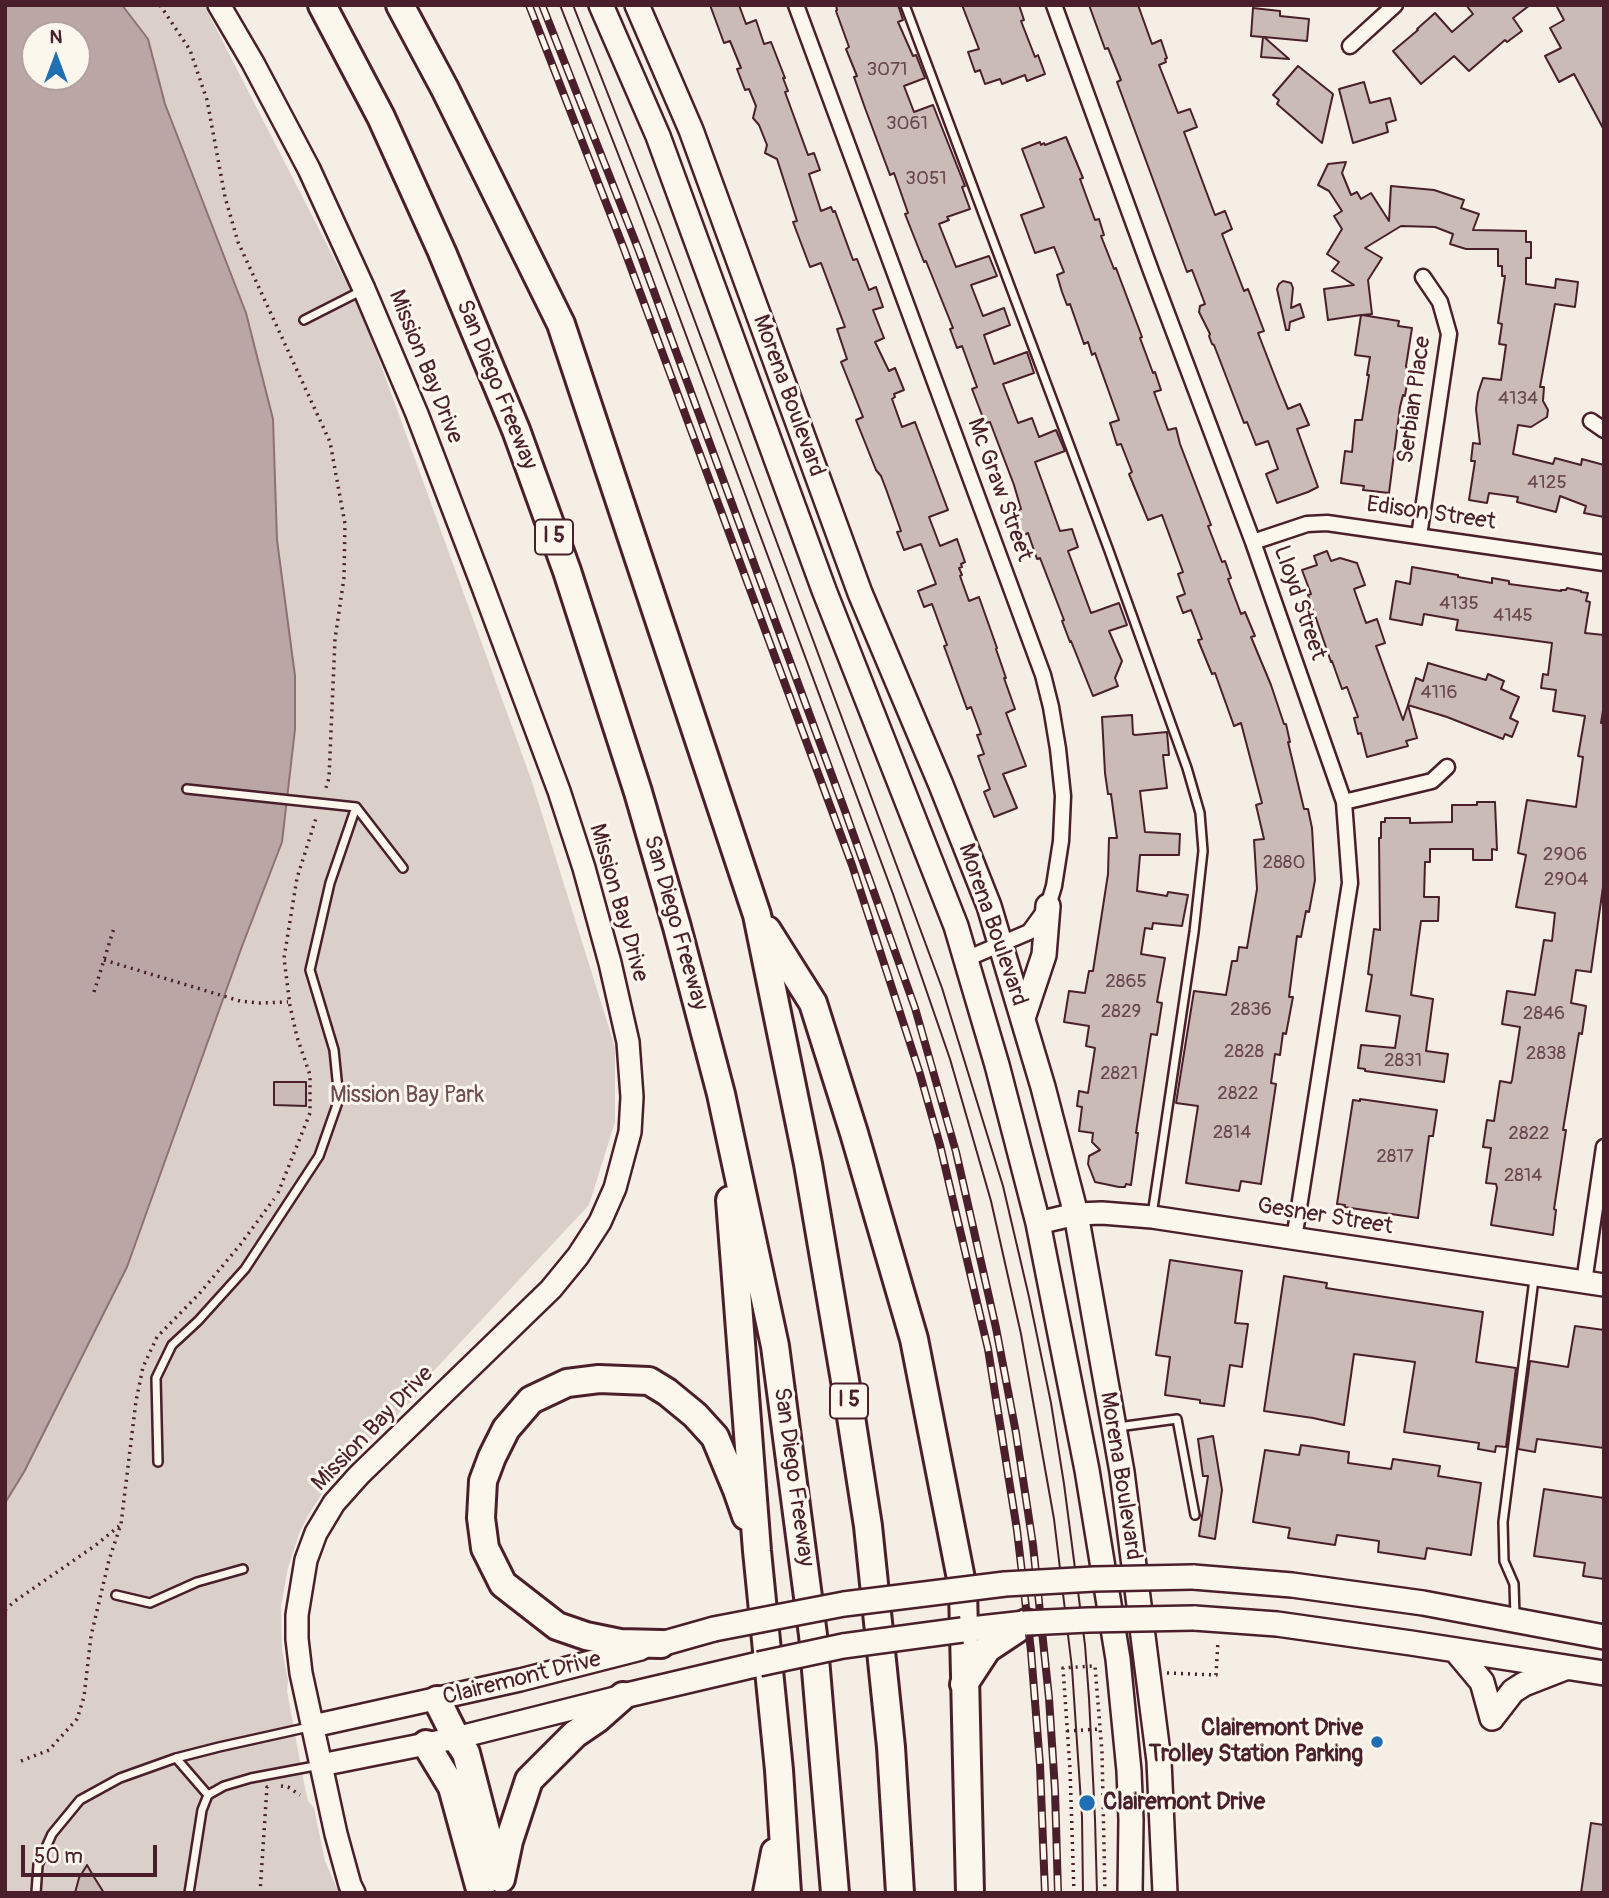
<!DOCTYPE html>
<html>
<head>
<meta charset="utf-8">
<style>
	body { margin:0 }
	#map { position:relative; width:1609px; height:1898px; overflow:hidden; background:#f4eee4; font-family:Pangolin,sans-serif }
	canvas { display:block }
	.frame { position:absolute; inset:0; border:7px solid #4a1f2b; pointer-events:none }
	.north { position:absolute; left:21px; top:21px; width:70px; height:70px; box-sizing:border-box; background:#fbf7ec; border:2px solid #b4a19f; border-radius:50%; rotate:0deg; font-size:19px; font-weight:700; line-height:28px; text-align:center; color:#4a1f2b }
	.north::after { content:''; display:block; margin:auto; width:24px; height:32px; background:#1f6fb2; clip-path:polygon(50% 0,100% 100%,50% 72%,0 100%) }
	.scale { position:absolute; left:21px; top:1845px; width:136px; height:32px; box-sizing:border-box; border:4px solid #4a1f2b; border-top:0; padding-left:9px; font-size:21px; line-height:24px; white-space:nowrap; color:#4a1f2b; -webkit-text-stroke:5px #fbf7ec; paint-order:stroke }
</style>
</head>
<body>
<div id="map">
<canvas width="1609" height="1898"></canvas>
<div class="frame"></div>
<div class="north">N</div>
<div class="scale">50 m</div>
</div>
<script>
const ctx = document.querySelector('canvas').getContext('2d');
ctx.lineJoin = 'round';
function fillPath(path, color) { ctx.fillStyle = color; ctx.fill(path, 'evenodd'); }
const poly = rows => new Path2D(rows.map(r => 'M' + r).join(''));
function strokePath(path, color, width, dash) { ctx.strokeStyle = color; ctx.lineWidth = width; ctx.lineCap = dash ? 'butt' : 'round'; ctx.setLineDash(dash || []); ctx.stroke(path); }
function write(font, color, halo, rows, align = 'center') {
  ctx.font = font + ' Pangolin,sans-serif'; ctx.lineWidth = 6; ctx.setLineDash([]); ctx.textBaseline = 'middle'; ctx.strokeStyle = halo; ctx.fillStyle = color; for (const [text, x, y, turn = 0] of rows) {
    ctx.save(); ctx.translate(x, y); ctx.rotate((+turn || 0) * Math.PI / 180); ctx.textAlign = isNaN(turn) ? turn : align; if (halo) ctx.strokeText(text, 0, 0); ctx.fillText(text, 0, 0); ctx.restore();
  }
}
const green = poly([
	[112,5,204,5,362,313,531,779,615,1047,615,1122,589,1205,428,1377,426,1387,355,1455,329,1483,312,1509,300,1531,288,1568,281,1606,282,1649,288,1680,287,1691,305,1788,308,1801,314,1808,325,1861,339,1893,5,1893,5,1503,24,1472,127,1267,241,949,282,842,295,676,277,540,148,39]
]);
const water = poly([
	[5,5,122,5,148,39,165,104,246,313,273,419,277,540,295,676,295,729,282,842,241,949,127,1267,24,1472,5,1503,5,5],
	[35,35,77,35,77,77,35,77,35,35]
]);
const building = poly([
	[710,5,739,5,746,24,756,20,764,44,771,42,785,78,783,78,788,91,785,92,808,155,814,153,820,170,809,174,821,211,831,207,833,212,835,211,853,260,857,259,869,290,876,287,883,307,873,310,884,338,875,342,889,371,895,368,904,390,894,394,895,397,892,399,902,427,915,422,948,510,929,517,940,546,957,539,965,562,961,564,962,567,959,568,962,575,960,576,969,601,979,597,997,648,996,649,1006,678,1004,678,1015,709,1006,713,1026,766,1003,774,1017,808,994,817,984,792,990,789,978,756,984,754,977,735,981,734,971,707,967,709,944,646,947,645,932,604,924,607,918,591,936,584,921,544,904,550,897,532,901,531,886,489,881,476,876,470,856,420,863,417,841,362,847,359,837,329,845,327,821,263,810,267,793,222,797,221,777,159,765,153,767,145,759,125,753,118,756,106,749,89,745,90,737,69,741,68,730,41,724,43,710,5],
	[836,5,898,5,903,20,898,22,913,56,916,55,925,78,904,86,914,112,933,105,965,186,962,187,970,209,947,217,949,220,939,224,956,267,989,256,997,276,971,285,983,316,1004,308,1010,325,984,335,994,364,1027,352,1034,373,1003,384,1018,423,1032,418,1039,437,1056,430,1065,451,1035,462,1060,531,1072,529,1078,547,1068,551,1091,613,1119,603,1127,625,1109,631,1122,661,1115,678,1118,686,1093,696,1071,641,1070,642,1062,621,1064,620,1040,558,1037,559,1028,533,1022,536,1013,512,1021,509,1014,485,990,422,985,423,972,389,977,387,962,346,957,348,950,329,953,328,926,261,924,262,905,214,908,213,894,173,890,175,865,108,854,77,857,76,846,49,849,47,836,11,837,10,836,5],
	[962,5,1019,5,1024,20,1021,21,1035,57,1038,55,1045,74,1027,81,1025,75,1002,84,1000,79,985,84,980,70,975,72,968,52,979,49,962,5],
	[1089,5,1138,5,1152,44,1161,40,1167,58,1165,59,1166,62,1159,65,1178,113,1190,109,1197,127,1184,132,1215,215,1225,211,1232,229,1222,234,1244,291,1248,289,1264,331,1258,333,1277,382,1288,409,1300,404,1309,425,1297,429,1318,487,1308,492,1277,503,1266,474,1278,469,1268,441,1256,445,1247,422,1244,423,1214,345,1212,344,1209,336,1210,334,1199,312,1200,306,1205,304,1192,270,1187,272,1117,82,1121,80,1108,48,1105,49,1089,5],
	[1466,5,1530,5,1513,18,1522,31,1507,42,1505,40,1469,71,1454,56,1421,84,1393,51,1418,30,1417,29,1435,13,1452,32,1473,14,1466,5],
	[1556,5,1604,5,1604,130,1574,74,1559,82,1545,56,1561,48,1550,28,1564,20,1556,5],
	[1253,8,1280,11,1280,16,1309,19,1307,41,1264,37,1289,59,1261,57,1263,37,1251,36,1253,8],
	[1298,66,1333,94,1322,143,1277,104,1279,100,1273,95,1298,66],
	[1364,82,1370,103,1390,98,1396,120,1386,123,1388,132,1353,143,1339,89,1364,82],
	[1066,137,1083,178,1080,179,1095,220,1099,219,1104,235,1101,236,1114,269,1116,268,1142,337,1140,338,1153,373,1155,372,1161,390,1154,392,1168,430,1176,428,1180,444,1211,525,1208,526,1222,562,1225,561,1231,578,1228,579,1241,614,1245,612,1255,636,1251,637,1271,685,1284,724,1286,724,1290,742,1288,742,1304,809,1308,809,1312,828,1315,880,1309,912,1306,911,1301,937,1297,936,1289,997,1293,997,1286,1034,1283,1033,1280,1055,1275,1054,1271,1083,1276,1084,1261,1184,1241,1181,1239,1191,1186,1183,1198,1106,1176,1103,1194,991,1226,995,1232,961,1237,961,1239,947,1247,948,1257,889,1254,840,1264,839,1256,805,1262,803,1241,723,1234,726,1215,673,1212,674,1198,640,1202,639,1191,610,1183,613,1177,597,1185,594,1178,574,1183,572,1162,515,1148,520,1129,474,1132,472,1121,444,1117,445,1110,423,1119,420,1095,353,1092,355,1088,342,1084,344,1070,304,1067,305,1062,292,1057,275,1064,272,1054,247,1035,253,1021,215,1044,207,1022,149,1040,142,1041,145,1044,143,1045,145,1066,137],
	[1346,162,1342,173,1351,195,1357,192,1361,199,1371,193,1389,221,1391,186,1434,190,1464,200,1461,208,1479,214,1473,230,1526,231,1526,242,1531,242,1531,258,1526,258,1526,284,1555,288,1556,279,1578,282,1575,307,1555,304,1540,387,1544,387,1543,401,1548,410,1547,417,1531,427,1518,425,1513,454,1553,464,1555,458,1581,465,1582,459,1604,465,1604,517,1584,513,1586,506,1560,496,1556,512,1517,502,1518,497,1489,493,1487,503,1469,500,1475,461,1471,461,1473,443,1480,444,1476,409,1478,393,1483,378,1501,380,1506,345,1499,344,1502,324,1498,323,1505,276,1502,276,1502,266,1498,266,1498,249,1466,249,1450,244,1453,234,1435,227,1401,226,1365,248,1382,258,1368,280,1372,314,1362,315,1399,321,1398,326,1412,328,1406,366,1407,370,1409,371,1405,396,1403,395,1400,407,1389,493,1363,490,1364,486,1341,483,1345,451,1352,452,1355,420,1362,420,1369,375,1367,375,1370,357,1355,355,1361,315,1328,320,1324,289,1354,285,1332,271,1339,262,1327,254,1342,229,1334,216,1342,211,1329,191,1318,185,1328,164,1346,162],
	[1283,281,1291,283,1293,288,1291,308,1300,304,1304,317,1290,322,1289,330,1286,330,1277,289,1279,284,1283,281],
	[1327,551,1331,561,1340,558,1357,563,1365,585,1354,589,1366,623,1377,619,1385,643,1376,646,1403,720,1408,705,1417,738,1406,741,1408,746,1367,757,1361,733,1358,734,1354,718,1358,717,1347,687,1342,689,1332,661,1331,662,1308,595,1311,594,1302,570,1317,565,1314,556,1327,551],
	[1412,567,1458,575,1458,577,1492,583,1492,578,1509,581,1509,584,1561,591,1561,590,1566,590,1567,588,1581,591,1581,592,1588,593,1586,601,1590,602,1585,633,1604,635,1604,704,1601,723,1604,723,1604,880,1591,972,1576,970,1571,1003,1586,1006,1582,1034,1579,1033,1563,1130,1566,1130,1554,1209,1556,1210,1553,1235,1491,1225,1497,1188,1496,1184,1486,1183,1491,1148,1483,1147,1487,1120,1494,1121,1500,1081,1511,1083,1512,1080,1520,1027,1502,1024,1507,991,1535,995,1544,940,1552,941,1555,913,1516,907,1526,855,1518,853,1527,800,1576,807,1583,757,1578,756,1585,716,1553,711,1556,690,1541,688,1543,674,1548,675,1552,643,1456,630,1458,620,1424,614,1422,625,1390,619,1396,581,1410,584,1412,567],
	[1428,663,1486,680,1488,674,1504,681,1501,689,1519,697,1510,718,1518,722,1512,737,1505,734,1503,739,1447,717,1408,705,1416,678,1423,681,1428,663],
	[1132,715,1133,734,1135,735,1167,732,1169,755,1163,755,1167,788,1140,791,1145,832,1180,834,1179,855,1140,855,1137,891,1167,896,1168,892,1188,895,1182,926,1153,923,1152,929,1145,928,1141,954,1165,958,1157,1002,1162,1003,1157,1035,1151,1034,1136,1133,1138,1133,1131,1185,1126,1184,1125,1187,1119,1187,1095,1182,1088,1164,1089,1156,1100,1150,1092,1142,1093,1133,1079,1131,1082,1107,1077,1106,1079,1091,1088,1093,1095,1048,1086,1046,1089,1026,1064,1022,1069,991,1085,993,1089,971,1093,971,1108,874,1109,838,1117,838,1111,794,1108,794,1105,773,1102,717,1132,715],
	[1477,802,1495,802,1497,850,1492,849,1492,860,1473,860,1473,849,1430,849,1430,862,1425,862,1424,897,1439,897,1438,921,1421,921,1411,995,1433,999,1426,1051,1448,1054,1444,1082,1365,1071,1365,1069,1358,1068,1361,1045,1395,1048,1400,1016,1366,1011,1372,975,1368,974,1374,929,1380,930,1379,838,1381,838,1381,822,1385,822,1385,818,1410,818,1410,823,1452,822,1452,805,1477,805,1477,802],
	[274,1082,306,1082,306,1106,274,1105,274,1082],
	[1360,1099,1437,1110,1433,1136,1429,1136,1418,1218,1344,1207,1345,1205,1337,1204,1353,1100,1360,1101,1360,1099],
	[1170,1260,1242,1271,1235,1323,1248,1324,1242,1367,1230,1365,1224,1406,1200,1403,1200,1400,1165,1395,1170,1357,1156,1355,1170,1260],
	[1284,1276,1327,1283,1326,1288,1483,1312,1476,1362,1516,1368,1506,1447,1496,1446,1495,1452,1478,1449,1479,1443,1404,1432,1415,1362,1354,1354,1344,1425,1313,1418,1264,1411,1284,1276],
	[1575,1326,1604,1330,1604,1448,1537,1439,1535,1452,1518,1449,1530,1361,1568,1367,1575,1326],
	[1213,1436,1222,1490,1215,1539,1199,1536,1208,1476,1203,1476,1198,1439,1213,1436],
	[1301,1445,1349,1452,1348,1463,1391,1469,1393,1459,1440,1466,1438,1476,1481,1483,1471,1555,1427,1548,1425,1559,1378,1552,1379,1541,1337,1535,1335,1545,1288,1538,1290,1528,1253,1522,1265,1450,1299,1455,1301,1445],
	[1544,1489,1604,1498,1604,1579,1583,1576,1585,1563,1534,1556,1544,1489],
	[1591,1823,1604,1825,1604,1893,1581,1893,1591,1823],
	[87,1865,94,1877,104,1893,75,1893,79,1878,87,1865]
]);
const path = poly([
	[160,5,190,50,207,100,225,197,238,242,330,442,345,524,344,578,335,639,329,778,325,791],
	[104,960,240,1001,260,1003,288,1002],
	[94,992,114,928],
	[278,1193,310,1113,310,1075,297,1037,290,1006,284,958,297,878,317,815],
	[5,1610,15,1601,96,1545,119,1526],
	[1167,1673,1216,1675,1218,1641],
	[1067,1731,1100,1729],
	[21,1761,49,1750,77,1719,84,1697,91,1636,109,1560,121,1524,136,1401,143,1367,157,1337,199,1294,240,1245,274,1199],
	[281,1786,288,1787,300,1795],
	[260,1893,267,1787,270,1787],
	[1074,1893,1070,1769,1063,1668,1092,1666,1095,1666,1102,1752,1105,1893]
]);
const lane = poly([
	[905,5,1108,548,1187,768,1200,813,1203,851,1194,932,1152,1215],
	[304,320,361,291],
	[187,789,356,807],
	[1118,1427,1177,1419,1195,1515],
	[158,1462,156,1378,172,1345,198,1321,245,1269,319,1156,339,1099,334,1050,310,970,330,883,356,807,403,868],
	[116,1595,150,1603,197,1582,243,1569],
	[1515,1616,1514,1584,1504,1561,1503,1522,1534,1279],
	[176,1758,208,1795],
	[36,1893,38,1865,52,1834,80,1800,120,1778,176,1758,219,1747,309,1727],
	[189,1893,202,1810,208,1795,224,1786,251,1778,320,1765]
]);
const street = poly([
	[796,5,1043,675,1051,707,1058,749,1063,796,1061,841,1054,886,1048,906,1029,932,966,959],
	[1054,5,1151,271,1253,542,1344,802,1350,883,1294,1239],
	[1350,46,1395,5],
	[1591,421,1604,430],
	[1419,536,1449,334,1440,302,1423,277],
	[1253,542,1307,524,1327,523,1604,563],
	[1344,802,1432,781,1447,767],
	[1584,1282,1604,1147]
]);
const secondary = poly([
	[219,5,253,63,309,169,364,289,417,414,483,587,559,791,584,868,610,963,628,1042,632,1097,630,1132,615,1188,600,1222,578,1256,551,1289,359,1475,334,1503,316,1533,306,1560,297,1615,297,1639,301,1673,336,1834,350,1885,354,1893],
	[1038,1223,1076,1214,1102,1213,1152,1217,1604,1285],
	[313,1726,520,1680,641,1649],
	[321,1765,456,1738,623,1696]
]);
const primary = poly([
	[601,5,658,136,824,590,956,926,997,1065,1038,1223,1087,1470,1118,1659,1129,1771,1131,1820,1130,1893],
	[637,5,691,130,860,593,941,785,989,906,1043,1087,1076,1214,1122,1472,1159,1761,1165,1893],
	[1023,1018,1044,955,1048,906],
	[1193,1577,1292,1585,1423,1603,1604,1637],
	[1194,1618,1277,1624,1411,1643,1604,1673],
	[962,1630,1025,1623],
	[661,1644,714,1629],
	[1456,1651,1482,1682,1492,1718],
	[623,1696,759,1664],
	[1492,1718,1513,1691,1524,1684,1565,1668]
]);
const highway = poly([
	[322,5,381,117,442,252,516,430,567,571,638,792,677,927,721,1094,775,1346,813,1635,835,1893],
	[400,5,445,89,561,324,757,915,808,1164,849,1404,868,1526,891,1747,900,1893],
	[767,930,813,1003,854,1133,914,1339,963,1589,970,1893],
	[730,1200,757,1551,779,1770,787,1893],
	[661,1644,620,1643,586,1636,557,1626,503,1584,485,1548,481,1518,483,1481,492,1457,506,1429,531,1400,567,1383,599,1379,649,1381,667,1392,695,1415,715,1437,737,1490,746,1516],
	[964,1684,987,1649,1026,1623],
	[437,1700,456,1738,466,1753,492,1854,501,1878],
	[426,1744,452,1787,481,1893],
	[501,1879,509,1841,529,1780,575,1734,597,1719,623,1696],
	[767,1893,775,1852]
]);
const tram = poly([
	[560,5,636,200,893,894,950,1059,991,1201,1021,1334,1054,1519,1072,1668,1082,1817,1083,1893],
	[573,5,660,227,942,988,1003,1186,1029,1297,1051,1403,1064,1484,1085,1645,1089,1698,1095,1819,1097,1893]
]);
const rail = poly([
	[529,5,624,249,852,865,920,1074,940,1145,988,1349,1017,1530,1031,1651,1040,1765,1045,1893],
	[542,5,639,251,845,811,915,1008,956,1152,996,1328,1016,1433,1033,1545,1049,1698,1055,1790,1058,1893]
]);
const primaryBridge = poly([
	[1026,1623,1088,1620,1194,1618],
	[714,1629,844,1604,1005,1584,1094,1579,1193,1577],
	[759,1664,843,1646,962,1630]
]);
const markers = [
	[1377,1742,7,"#1f6fb2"],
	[1087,1803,9,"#1f6fb2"]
];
const numberNames = [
	["3071",887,70],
	["3061",907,124],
	["3051",926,179],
	["4134",1518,399],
	["4125",1547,483],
	["4135",1459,604],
	["4145",1513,616],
	["4116",1439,693],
	["2906",1565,855],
	["2880",1284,863],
	["2904",1566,880],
	["2865",1126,982],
	["2836",1251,1010],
	["2829",1121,1012],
	["2846",1544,1014],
	["2828",1244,1052],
	["2838",1546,1054],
	["2831",1403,1061],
	["2821",1119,1074],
	["2822",1238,1094],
	["2814",1232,1133],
	["2822",1529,1134],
	["2817",1395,1157],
	["2814",1523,1176]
];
const shields = [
	[554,537,38],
	[849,1401,38]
];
const shieldNames = [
	["I 5",554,537],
	["I 5",849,1401]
];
const streetNames = [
	["Mission Bay Drive",425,367,68],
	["San Diego Freeway",496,385,68],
	["Morena Boulevard",788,396,70],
	["Serbian Place",1415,400,-82],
	["Mc Graw Street",999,490,70],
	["Edison Street",1431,514,8],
	["Lloyd Street",1299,603,71],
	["Mission Bay Drive",618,903,74],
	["San Diego Freeway",675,923,74],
	["Morena Boulevard",992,925,71],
	["Gesner Street",1325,1217,9],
	["Mission Bay Drive",373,1429,-46],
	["Morena Boulevard",1120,1476,81],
	["San Diego Freeway",793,1477,82],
	["Clairemont Drive",522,1679,-14]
];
const parkNames = [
	["Mission Bay Park",407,1096]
];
const poiNames = [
	["Clairemont Drive",1363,1729],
	["Trolley Station Parking",1363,1755],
	["Clairemont Drive",1103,1803,"left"]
];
fillPath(green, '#dbd0c9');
fillPath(water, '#baa7a5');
strokePath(water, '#8d7174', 2);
fillPath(building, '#cabbb6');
strokePath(building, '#4a1f2b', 2);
strokePath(lane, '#4a1f2b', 12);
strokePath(street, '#4a1f2b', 19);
strokePath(secondary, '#4a1f2b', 26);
strokePath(primary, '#4a1f2b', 28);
strokePath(highway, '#4a1f2b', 32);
strokePath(path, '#4a1f2b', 3.5, [2, 5]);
strokePath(lane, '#fbf7ec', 7);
strokePath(street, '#fbf7ec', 14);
strokePath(secondary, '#fbf7ec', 21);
strokePath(primary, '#fbf7ec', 23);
strokePath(highway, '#fbf7ec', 26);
strokePath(tram, '#4a1f2b', 2);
strokePath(rail, '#4a1f2b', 8);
strokePath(rail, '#fbf7ec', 5, [16]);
strokePath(primaryBridge, '#4a1f2b', 28, []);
strokePath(primaryBridge, '#fbf7ec', 23);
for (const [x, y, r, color] of markers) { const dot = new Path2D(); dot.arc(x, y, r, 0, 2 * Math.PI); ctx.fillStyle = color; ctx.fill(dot); strokePath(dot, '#fbf7ec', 2.5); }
write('19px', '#6a464e', null, numberNames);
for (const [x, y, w] of shields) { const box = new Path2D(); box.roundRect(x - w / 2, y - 17.5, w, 35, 5); ctx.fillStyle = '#fbf7ec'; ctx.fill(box); strokePath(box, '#4a1f2b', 2); }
write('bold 21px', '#4a1f2b', null, shieldNames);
write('23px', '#4a1f2b', '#fbf7ec', streetNames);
write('23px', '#6e4b52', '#fbf7ec', parkNames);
write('bold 23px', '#4a1f2b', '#fbf7ec', poiNames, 'right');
</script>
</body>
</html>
